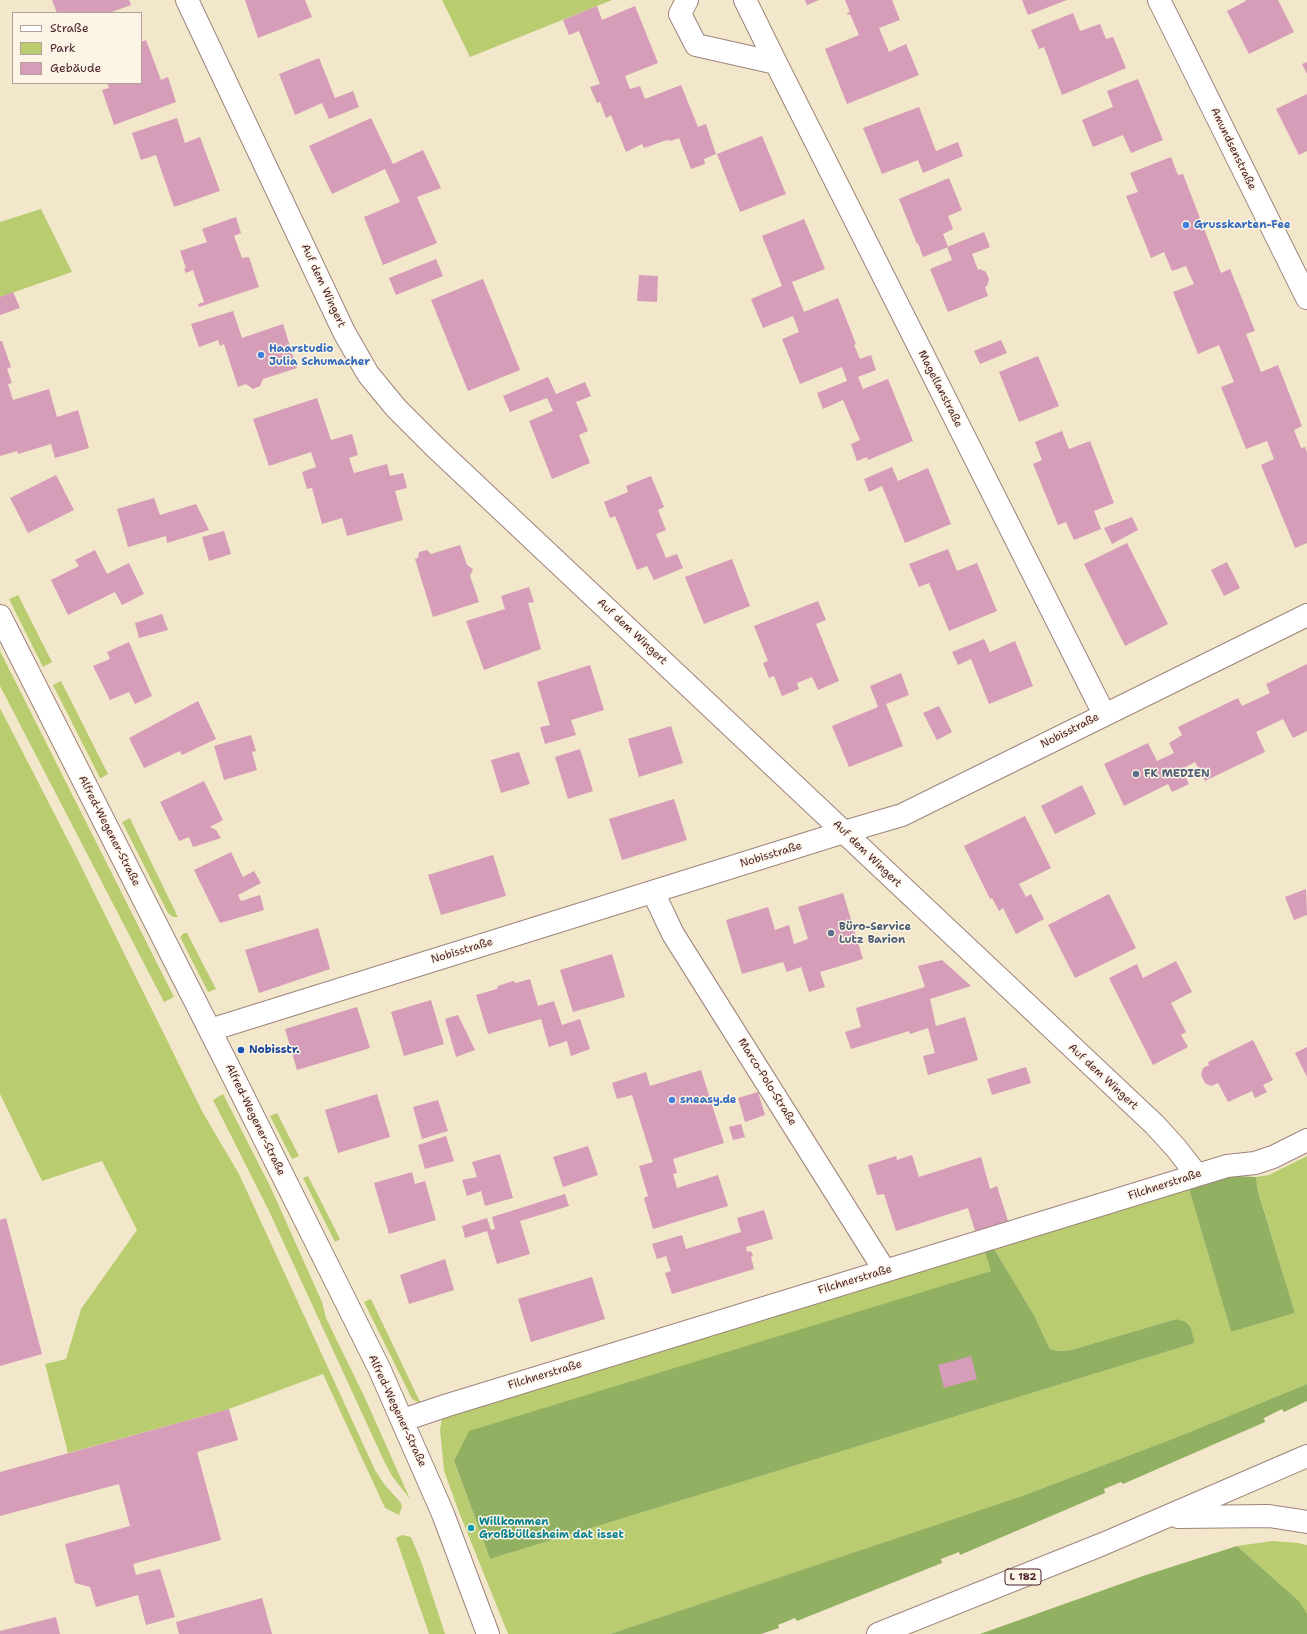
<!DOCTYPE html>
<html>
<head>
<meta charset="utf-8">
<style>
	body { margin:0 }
	#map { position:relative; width:1307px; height:1634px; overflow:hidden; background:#f2e7cb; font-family:"Shantell Sans",sans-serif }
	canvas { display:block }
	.legend { position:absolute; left:12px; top:12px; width:130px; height:72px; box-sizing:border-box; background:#fcf5e5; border:1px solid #b59f9b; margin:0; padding:5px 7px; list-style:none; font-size:12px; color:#4a1f2b }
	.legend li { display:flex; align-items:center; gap:8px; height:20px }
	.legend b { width:20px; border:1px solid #b59f9b }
</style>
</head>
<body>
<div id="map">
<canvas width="1307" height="1634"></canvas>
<ul class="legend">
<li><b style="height:5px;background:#fff"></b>Straße</li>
<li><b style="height:11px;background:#b9cd70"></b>Park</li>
<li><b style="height:11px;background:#d59db7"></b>Gebäude</li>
</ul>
</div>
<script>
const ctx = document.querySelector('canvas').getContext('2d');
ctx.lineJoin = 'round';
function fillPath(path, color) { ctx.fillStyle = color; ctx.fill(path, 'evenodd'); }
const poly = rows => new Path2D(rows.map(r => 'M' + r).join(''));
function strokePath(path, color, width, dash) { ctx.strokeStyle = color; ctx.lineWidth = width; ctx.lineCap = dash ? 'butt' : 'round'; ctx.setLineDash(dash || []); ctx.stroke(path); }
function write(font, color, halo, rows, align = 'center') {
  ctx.font = font + ' "Shantell Sans",sans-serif'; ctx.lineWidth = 3; ctx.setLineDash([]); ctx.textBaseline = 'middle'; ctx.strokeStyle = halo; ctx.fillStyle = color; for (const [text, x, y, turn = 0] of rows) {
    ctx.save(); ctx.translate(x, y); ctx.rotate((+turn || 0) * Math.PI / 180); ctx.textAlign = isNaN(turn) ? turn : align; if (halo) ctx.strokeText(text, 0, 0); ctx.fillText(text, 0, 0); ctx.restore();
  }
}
const green = poly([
	[442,0,612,0,470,57],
	[41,209,72,272,0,297,0,222],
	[18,595,52,662,43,667,9,599],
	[0,651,174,997,164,1002,0,686],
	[61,681,108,774,101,778,100,778,53,685],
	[0,708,73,850,203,1113,239,1174,375,1470,384,1484,401,1503,402,1507,399,1515,385,1508,323,1374,229,1409,68,1453,45,1364,66,1359,81,1309,137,1230,102,1161,42,1181,0,1094],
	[130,818,135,829,178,917,173,917,168,913,122,822],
	[184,933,187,933,216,989,208,992,180,937],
	[223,1094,270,1186,322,1302,326,1318,365,1398,410,1499,392,1476,384,1461,269,1211,213,1100],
	[277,1113,299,1156,292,1159,270,1116],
	[1307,1156,1307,1384,1175,1438,1019,1497,610,1634,508,1634,459,1512,444,1471,440,1429,442,1418,984,1250,991,1271,454,1462,490,1559,1195,1343,1191,1328,1176,1319,1071,1350,1057,1351,1050,1349,1034,1315,993,1247,1189,1189,1231,1332,1295,1313,1258,1190,1256,1177,1269,1175],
	[308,1176,340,1239,335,1242,303,1178],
	[371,1299,421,1404,412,1399,364,1302],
	[402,1535,411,1537,422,1564,445,1634,429,1634,396,1538],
	[1273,1541,1298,1543,1307,1545,1307,1613,1299,1601,1237,1546]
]);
const forest = poly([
	[1236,1176,1256,1177,1258,1191,1295,1313,1231,1332,1189,1189,1221,1179],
	[993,1247,1034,1315,1050,1349,1057,1351,1071,1350,1176,1319,1186,1322,1191,1328,1195,1343,490,1559,454,1461,469,1431,991,1271,984,1250],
	[1307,1384,1307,1401,1284,1412,1282,1409,1264,1418,1265,1422,1123,1484,1121,1482,1104,1489,1105,1493,960,1555,959,1552,941,1559,942,1563,797,1621,795,1618,778,1625,779,1628,761,1634,610,1634,1019,1497,1175,1438],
	[1237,1546,1299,1601,1307,1613,1307,1634,980,1634,1143,1576]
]);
const building = poly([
	[52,0,129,0,131,5,109,13,57,13],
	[245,0,305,0,312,17,258,38],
	[805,0,819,0,807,5],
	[845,0,892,0,900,20,879,28,889,52,906,44,919,75,847,104,825,49,859,35,850,14,848,15,847,13,850,12],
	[1022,0,1067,0,1028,15],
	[1245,0,1278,0,1294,32,1249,54,1227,11,1246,1],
	[597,6,602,20,635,6,658,63,625,76,630,89,640,86,645,99,681,85,698,127,706,124,716,154,704,159,705,164,691,169,679,138,671,141,667,140,644,148,642,144,626,152,611,115,606,118,600,102,597,103,590,87,600,84,579,31,569,35,563,20],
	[1073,13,1080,31,1100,24,1106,39,1113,37,1126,68,1062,95,1044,47,1039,49,1031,30],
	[146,40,161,80,168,77,176,102,114,125,102,90,109,88,107,83,141,83,141,42],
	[319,58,335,98,353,91,359,107,329,119,322,103,295,115,279,74],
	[1307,62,1307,74,1302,64],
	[1138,79,1163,140,1131,153,1123,135,1093,147,1082,120,1113,107,1107,91],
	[1307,94,1307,151,1299,155,1276,109],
	[919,107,936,151,958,142,963,156,923,173,918,160,882,174,863,128],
	[177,118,185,143,200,137,220,191,174,207,156,155,141,160,132,133],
	[371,118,393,164,423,150,441,188,417,197,437,243,383,265,364,217,400,202,385,169,332,194,309,146],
	[762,136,786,194,740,212,717,154],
	[1171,157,1178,175,1183,174,1221,273,1230,269,1255,331,1246,334,1261,372,1278,365,1302,426,1294,430,1301,448,1305,447,1307,453,1307,543,1295,548,1261,465,1274,459,1267,441,1246,449,1221,387,1234,382,1219,345,1198,354,1173,292,1194,284,1186,266,1172,271,1164,252,1151,258,1126,196,1138,192,1130,173],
	[949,178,962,210,948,216,953,229,943,234,948,247,923,257,918,243,917,244,899,199],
	[236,217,241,233,234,236,242,258,249,257,259,287,199,307,198,304,204,302,193,270,186,273,184,269,186,268,180,251,207,242,202,229],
	[804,219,825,269,792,282,804,312,838,298,856,344,854,345,860,359,871,355,876,370,858,377,863,389,888,379,913,441,868,460,867,457,857,461,851,444,860,440,843,400,823,409,817,393,847,381,842,367,800,384,782,339,799,332,793,316,763,328,751,299,782,286,762,236],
	[984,232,990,247,972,254,978,270,980,269,986,272,989,279,987,286,985,287,988,296,948,312,930,269,952,260,947,247],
	[436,259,443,276,396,295,389,278],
	[639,275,658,276,657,302,637,301],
	[483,279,520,370,468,391,431,300],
	[13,292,20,308,0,315,0,297],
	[233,311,242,338,283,324,297,368,263,379,260,386,253,389,246,384,238,387,224,344,220,346,218,340,199,347,191,324],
	[1001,340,1007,353,980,364,974,351],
	[0,341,2,341,11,367,7,369,12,383,8,384,13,400,49,389,57,417,78,410,89,448,55,458,51,444,18,454,17,451,0,456],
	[1038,356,1059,406,1019,422,999,372],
	[548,377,556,394,585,382,591,396,576,402,588,431,579,435,590,463,552,479,529,421,553,411,547,398,510,412,503,396],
	[317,398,331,440,352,434,358,455,349,458,354,473,387,464,390,476,403,473,407,488,395,491,403,520,347,536,342,518,322,524,312,488,307,489,302,472,316,467,311,452,269,466,253,419],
	[1062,431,1069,449,1090,441,1114,503,1094,511,1101,529,1074,540,1066,522,1058,525,1033,464,1042,460,1035,442],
	[892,467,898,481,928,468,951,524,905,543,882,486,869,492,864,479],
	[56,475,74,510,28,533,10,498],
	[651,476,664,507,658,510,666,530,656,534,666,558,677,554,683,568,654,580,647,566,637,570,615,516,610,518,604,502,628,492,626,486],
	[154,498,160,515,196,504,209,530,167,543,166,536,128,547,117,509],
	[1132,517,1138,530,1112,544,1104,528],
	[224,531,231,554,209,561,202,537],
	[1127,543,1168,624,1125,646,1084,564],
	[460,545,467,565,473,569,470,576,479,602,433,617,415,559,418,558,419,552,427,550,431,554],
	[948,549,957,571,977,563,997,611,949,631,929,583,919,587,909,564],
	[95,550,107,574,129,563,144,594,122,605,115,592,68,615,51,580,79,566,75,560],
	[732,559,750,606,704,624,685,577],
	[1227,562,1240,588,1224,596,1211,570],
	[529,587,534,602,528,603,541,649,484,670,466,621,505,609,501,596],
	[818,601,826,620,816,624,839,681,818,690,812,677,797,683,799,689,782,696,774,676,769,678,763,663,768,661,754,626],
	[162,614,168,630,139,638,135,623],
	[984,639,990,652,1015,641,1033,686,989,704,971,659,958,665,952,652],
	[129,642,152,696,135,704,129,692,110,700,93,666,110,659,107,652],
	[1307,664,1307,731,1293,738,1283,719,1256,732,1265,752,1205,781,1195,762,1182,769,1189,784,1172,792,1168,784,1124,806,1104,764,1148,743,1157,761,1174,753,1169,743,1182,735,1178,727,1238,698,1242,706,1270,693,1266,684],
	[590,665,604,710,571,720,576,735,545,744,540,727,550,725,537,682],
	[901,673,909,695,886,704,903,746,849,767,832,726,878,707,870,686],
	[198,701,216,739,182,755,180,751,144,768,129,738],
	[939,706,952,732,937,740,923,713],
	[671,726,683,763,639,777,628,739],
	[251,735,256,751,252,752,257,770,224,780,214,746],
	[580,749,593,791,568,799,555,757],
	[519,752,530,784,501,793,491,760],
	[204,781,223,820,210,827,216,830,221,838,193,847,189,837,179,841,160,802],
	[1082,785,1096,814,1055,834,1041,806],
	[674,799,687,840,622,860,609,819],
	[1025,816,1051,868,1019,884,1026,897,1031,894,1044,919,1016,934,1003,908,999,911,992,898,990,899,964,846],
	[231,852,243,877,254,871,261,883,238,895,241,901,260,895,264,910,220,923,194,870],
	[493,855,506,896,441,915,428,875],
	[1306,889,1307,915,1294,920,1285,897],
	[843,893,863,959,820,972,825,987,809,992,801,967,787,972,783,962,742,974,726,920,768,907,775,930,789,925,794,944,808,939,798,907],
	[1109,894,1136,948,1075,978,1048,925],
	[318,928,330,969,259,993,245,950],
	[612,954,625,997,573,1012,560,970],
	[942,960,971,986,930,999,936,1026,965,1017,978,1060,928,1075,923,1056,935,1053,928,1028,910,1034,909,1031,851,1049,845,1032,861,1027,856,1008,925,987,918,966],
	[1176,961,1192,992,1171,1003,1186,1032,1181,1035,1188,1047,1153,1065,1109,978,1137,964,1143,978],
	[530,979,538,1006,554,1001,562,1025,580,1019,590,1049,571,1056,567,1041,549,1047,541,1019,488,1034,476,995,497,989,498,986,513,981,516,983],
	[431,1000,444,1044,404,1056,391,1012],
	[357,1007,370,1048,297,1070,285,1029],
	[458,1015,475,1050,456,1057,445,1019],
	[1253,1040,1273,1080,1263,1085,1267,1092,1255,1098,1252,1091,1228,1102,1218,1083,1211,1086,1205,1083,1201,1075,1203,1068,1209,1065,1208,1062],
	[1307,1047,1307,1077,1295,1053],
	[1026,1067,1031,1083,992,1095,987,1079],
	[701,1070,724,1143,673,1159,677,1173,673,1174,677,1188,718,1175,728,1206,653,1229,644,1198,648,1196,639,1166,653,1162,632,1095,617,1099,612,1083,646,1072,650,1086],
	[758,1092,765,1115,745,1122,738,1098],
	[377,1094,390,1137,338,1153,325,1110],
	[438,1100,448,1131,422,1139,413,1107],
	[741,1124,745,1137,733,1140,729,1127],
	[446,1136,454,1161,425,1169,418,1145],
	[588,1146,598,1175,563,1187,553,1157],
	[500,1154,513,1198,485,1206,481,1191,467,1196,462,1180,477,1177,472,1162],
	[912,1155,919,1177,981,1157,990,1189,997,1186,1008,1221,975,1231,968,1208,896,1231,884,1194,877,1195,868,1165,896,1156,897,1160],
	[412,1172,415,1184,425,1181,436,1220,389,1234,374,1183],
	[565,1194,569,1206,520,1221,530,1254,497,1264,487,1231,465,1238,462,1226,487,1218,491,1230,495,1229,492,1217],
	[764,1210,773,1239,746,1247,747,1252,751,1251,753,1256,751,1257,754,1269,672,1294,665,1273,671,1271,666,1256,657,1259,652,1244,682,1235,686,1249,741,1232,737,1218],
	[6,1218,42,1354,0,1366,0,1220],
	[445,1259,454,1290,409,1304,400,1275],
	[592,1277,605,1319,531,1342,518,1299],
	[971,1356,977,1379,944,1388,938,1365],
	[229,1409,238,1440,197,1452,221,1540,133,1564,136,1575,160,1569,175,1617,146,1625,138,1595,96,1607,90,1587,75,1583,65,1544,130,1526,119,1484,0,1516,0,1472],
	[262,1598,272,1634,179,1634,176,1622],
	[56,1617,60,1634,0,1634,0,1631]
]);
const minor = poly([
	[187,0,344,332,368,374,396,408,435,447,1154,1124,1176,1148,1197,1175],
	[687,0,680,14,696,45,776,63],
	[745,0,776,63,1104,714],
	[1159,0,1307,298],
	[0,616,225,1060,379,1368,443,1514,488,1634],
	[653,892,673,934,885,1271],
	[210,1030,844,832,902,815,1307,615],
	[403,1420,448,1405,1227,1166,1255,1163,1273,1157,1307,1140]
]);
const major = poly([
	[1178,1517,1269,1516,1307,1522],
	[878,1634,1103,1544,1307,1456]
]);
const markers = [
	[1186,225,4,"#3f7fe0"],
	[261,355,4,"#3f7fe0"],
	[1136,774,4,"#5c6f8a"],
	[831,933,4,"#5c6f8a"],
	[241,1050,4,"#1a4fb4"],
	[672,1100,4,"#3f7fe0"],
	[471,1528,4,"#0f9aa8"]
];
const shields = [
	[1023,1577,36]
];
const shieldNames = [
	["L 182",1023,1577]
];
const streetNames = [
	["Amundsenstraße",1233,149,64],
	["Auf dem Wingert",323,286,65],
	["Magellanstraße",940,389,63],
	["Auf dem Wingert",632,632,43],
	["Nobisstraße",1070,731,-27],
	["Alfred-Wegener-Straße",109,831,63],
	["Auf dem Wingert",867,854,44],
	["Nobisstraße",771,855,-17],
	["Nobisstraße",462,951,-17],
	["Auf dem Wingert",1103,1077,43],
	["Marco-Polo-Straße",767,1082,58],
	["Alfred-Wegener-Straße",255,1120,64],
	["Filchnerstraße",1165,1185,-18],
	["Filchnerstraße",855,1280,-17],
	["Filchnerstraße",545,1375,-17],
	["Alfred-Wegener-Straße",397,1411,65]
];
const shopNames = [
	["Grusskarten-Fee",1194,225],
	["Haarstudio",269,349],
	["Julia Schumacher",269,362],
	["sneasy.de",680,1100]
];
const serviceNames = [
	["FK MEDIEN",1144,774],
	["Büro-Service",839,927],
	["Lutz Barion",839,940]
];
const transitNames = [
	["Nobisstr.",249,1050]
];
const cultureNames = [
	["Willkommen",479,1522],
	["Großbüllesheim dat isset",479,1535]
];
fillPath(green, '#b9cd70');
fillPath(forest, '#92b062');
fillPath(building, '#d59db7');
strokePath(minor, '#9e837b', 24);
strokePath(major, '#9e837b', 24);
strokePath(minor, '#fff', 22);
strokePath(major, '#fff', 22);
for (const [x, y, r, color] of markers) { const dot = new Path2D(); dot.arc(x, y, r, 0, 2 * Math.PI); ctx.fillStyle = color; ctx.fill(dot); strokePath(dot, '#fcf5e5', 1.5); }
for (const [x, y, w] of shields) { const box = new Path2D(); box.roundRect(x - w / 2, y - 8, w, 16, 3); ctx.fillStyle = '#fcf5e5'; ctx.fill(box); strokePath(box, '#4a1f2b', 1); }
write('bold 10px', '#4a1f2b', null, shieldNames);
write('11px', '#4a1f2b', '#fcf5e5', streetNames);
write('bold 11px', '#366cbe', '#fcf5e5', shopNames, 'left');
write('bold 11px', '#4e5e75', '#fcf5e5', serviceNames, 'left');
write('bold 11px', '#164399', '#fcf5e5', transitNames, 'left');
write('bold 11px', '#0d838f', '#fcf5e5', cultureNames, 'left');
</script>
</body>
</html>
